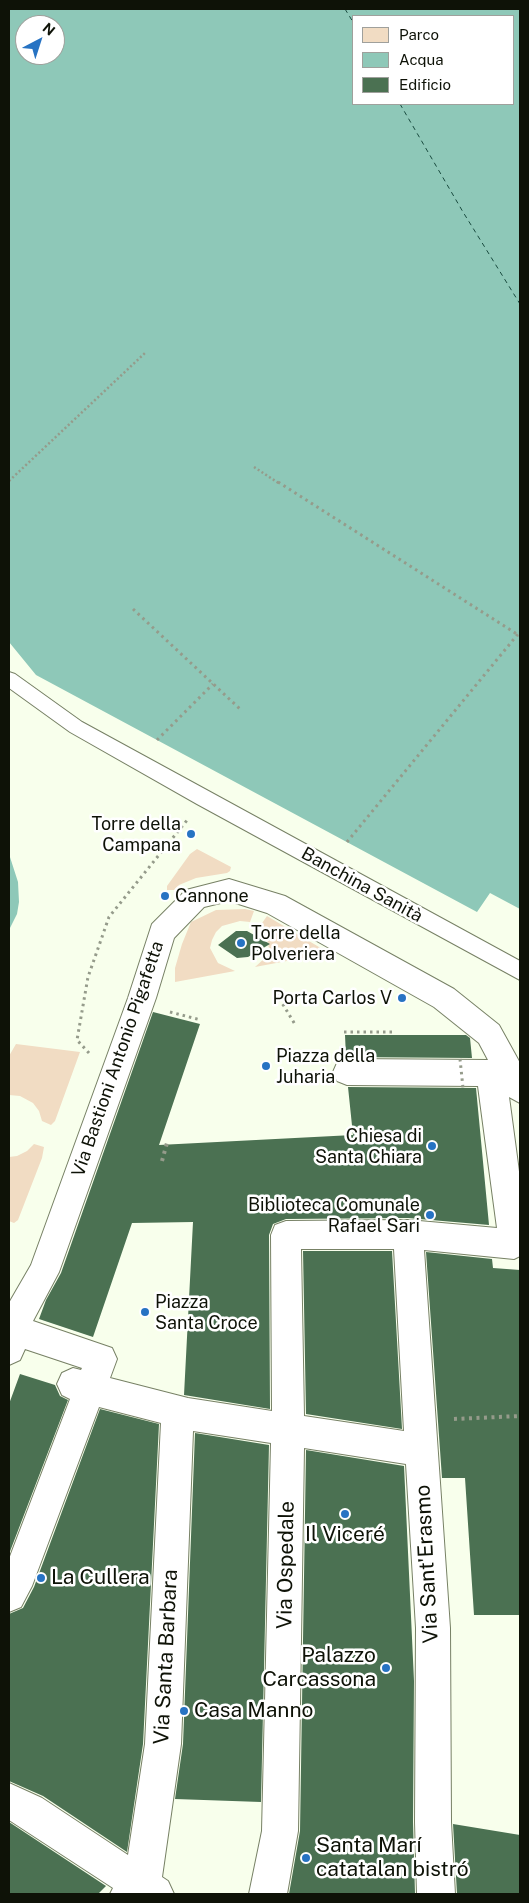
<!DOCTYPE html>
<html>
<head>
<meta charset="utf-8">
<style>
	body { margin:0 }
	#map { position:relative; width:529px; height:1903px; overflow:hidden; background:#f8ffec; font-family:"Public Sans",sans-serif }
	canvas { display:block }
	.frame { position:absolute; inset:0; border:10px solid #0e1207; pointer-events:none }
	.legend { position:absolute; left:352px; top:15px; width:162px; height:90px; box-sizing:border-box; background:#fff; border:1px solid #9fa09c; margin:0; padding:6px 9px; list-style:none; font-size:15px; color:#0e1207 }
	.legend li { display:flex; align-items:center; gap:10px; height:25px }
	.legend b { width:25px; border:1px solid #9fa09c }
	.north { position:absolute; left:15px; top:15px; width:50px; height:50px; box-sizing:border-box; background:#fff; border:1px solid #9fa09c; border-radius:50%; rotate:40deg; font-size:14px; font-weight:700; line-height:20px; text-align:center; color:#0e1207 }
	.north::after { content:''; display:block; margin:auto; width:18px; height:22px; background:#2773c3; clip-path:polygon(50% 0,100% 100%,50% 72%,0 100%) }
</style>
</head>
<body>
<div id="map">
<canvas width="529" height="1903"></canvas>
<div class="frame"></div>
<ul class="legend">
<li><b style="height:14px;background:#f1dcc3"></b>Parco</li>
<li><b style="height:14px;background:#8ec8b8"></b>Acqua</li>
<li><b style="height:14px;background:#4b7152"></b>Edificio</li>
</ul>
<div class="north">N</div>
</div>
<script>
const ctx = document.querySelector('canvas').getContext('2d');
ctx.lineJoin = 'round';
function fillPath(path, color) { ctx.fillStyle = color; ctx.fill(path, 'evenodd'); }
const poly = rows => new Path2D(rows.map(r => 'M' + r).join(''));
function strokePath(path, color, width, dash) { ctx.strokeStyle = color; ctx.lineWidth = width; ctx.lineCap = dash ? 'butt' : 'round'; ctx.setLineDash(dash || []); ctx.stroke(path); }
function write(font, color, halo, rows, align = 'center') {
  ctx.font = font + ' "Public Sans",sans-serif'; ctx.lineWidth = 5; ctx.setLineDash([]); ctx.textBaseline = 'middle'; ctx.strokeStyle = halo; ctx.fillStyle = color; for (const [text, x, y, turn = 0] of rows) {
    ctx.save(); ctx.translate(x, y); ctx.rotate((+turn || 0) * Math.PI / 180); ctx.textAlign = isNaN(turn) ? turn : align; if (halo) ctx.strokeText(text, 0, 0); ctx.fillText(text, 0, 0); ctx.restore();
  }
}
const green = poly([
	[197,849,231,867,230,871,227,873,196,878,179,885,174,890,167,890,167,886,190,854],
	[245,909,254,911,250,922,240,921,222,926,216,932,212,940,210,948,218,963,235,971,175,982,175,968,182,944,191,922,216,910],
	[267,916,329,953,255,967,266,957,269,949,266,933,260,926],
	[16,1044,80,1052,55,1121,51,1125,42,1121,39,1111,33,1103,20,1096,9,1095,9,1056],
	[34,1144,44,1147,42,1158,18,1220,14,1223,9,1221,9,1157,17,1156,27,1151]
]);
const water = poly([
	[9,9,520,9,520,909,490,893,477,912,36,675,9,642],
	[353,16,513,16,513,104,353,104],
	[25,25,55,25,55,55,25,55],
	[9,854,18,882,19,902,17,914,9,930]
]);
const ferry = poly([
	[345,9,353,22],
	[400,104,463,212,520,304]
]);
const building = poly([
	[236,931,247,931,270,944,248,957,237,958,218,945],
	[153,1012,200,1024,159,1145,353,1135,348,1087,476,1088,489,1225,408,1218,286,1219,273,1224,269,1235,270,1409,184,1395,193,1222,132,1223,93,1337,39,1319,46,1300,61,1273],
	[345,1035,466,1035,470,1038,472,1058,346,1057],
	[303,1251,392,1251,402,1429,306,1414],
	[426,1252,492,1259,493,1268,520,1270,520,1615,474,1615,465,1478,442,1478],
	[20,1374,55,1385,60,1396,68,1400,9,1554,9,1404],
	[100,1409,159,1424,143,1744,127,1852,43,1796,9,1781,9,1614,23,1608,34,1587],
	[195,1433,269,1445,261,1802,175,1799,183,1744],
	[306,1450,404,1466,414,1681,413,1822,415,1894,289,1894,300,1831],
	[9,1822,106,1886,98,1894,9,1894],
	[453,1824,520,1835,520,1894,457,1894]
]);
const pathFar2 = poly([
	[254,467,280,484],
	[9,481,145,353]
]);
const pathFar1 = poly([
	[278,482,520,636],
	[133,609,240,709],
	[157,740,213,684],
	[347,842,518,634],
	[276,993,296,1026],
	[170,1012,201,1020],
	[344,1032,393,1032],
	[89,1053,77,1040,88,977,109,917,188,819]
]);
const path = poly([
	[162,1161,167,1143],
	[454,1419,520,1416]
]);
const service = poly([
	[9,672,15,674,82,722,520,961,520,980,197,804,70,732,9,688,9,672]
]);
const pedestrian = poly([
	[229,879,285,896,454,989,499,1025,520,1063,520,1103,509,1097,520,1179,520,1256,514,1259,424,1250,450,1628,451,1822,455,1894,417,1894,415,1822,416,1628,406,1464,304,1448,298,1831,287,1894,249,1894,262,1831,271,1443,193,1431,181,1744,162,1877,168,1881,174,1894,110,1894,113,1888,9,1820,9,1783,42,1798,128,1855,145,1744,161,1423,99,1407,32,1586,21,1607,9,1612,9,1559,70,1399,62,1395,57,1384,62,1373,73,1368,81,1370,82,1368,25,1349,20,1360,9,1365,9,1303,31,1265,128,998,152,924,186,890,229,879],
	[229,901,267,913,434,1007,479,1043,488,1060,347,1059,337,1063,333,1072,337,1081,347,1085,478,1086,497,1228,408,1220,286,1221,275,1225,271,1235,272,1411,188,1398,110,1378,117,1359,112,1348,33,1321,59,1272,156,998,174,938,204,907,229,901],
	[301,1249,394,1249,404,1431,304,1416,301,1249]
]);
const pathBridge = poly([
	[460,1059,463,1088]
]);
const markers = [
	[191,834,5,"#2773c3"],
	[165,896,5,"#2773c3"],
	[241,943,5,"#2773c3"],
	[402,998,5,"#2773c3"],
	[266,1066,5,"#2773c3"],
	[432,1146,5,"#2773c3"],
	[430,1215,5,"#2773c3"],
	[145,1312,5,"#2773c3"],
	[345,1514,5,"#2773c3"],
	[41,1578,5,"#2773c3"],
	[386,1668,5,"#2773c3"],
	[184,1711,5,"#2773c3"],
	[306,1858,5,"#2773c3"]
];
const poiNames = [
	["Torre della",181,824],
	["Campana",181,845],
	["Cannone",175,896,"left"],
	["Torre della",251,933,"left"],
	["Polveriera",251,954,"left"],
	["Porta Carlos V",392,998],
	["Piazza della",276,1056,"left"],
	["Juharia",276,1077,"left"],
	["Chiesa di",422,1136],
	["Santa Chiara",422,1157],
	["Biblioteca Comunale",420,1205],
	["Rafael Sari",420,1226],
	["Piazza",155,1302,"left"],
	["Santa Croce",155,1323,"left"]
];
const streetNames = [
	["Banchina Sanità",362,885,29],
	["Via Bastioni Antonio Pigafetta",118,1059,-71]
];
const nearPoinames = [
	["Il Viceré",345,1535,"center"],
	["La Cullera",51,1578],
	["Palazzo",376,1656,"right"],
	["Carcassona",376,1680,"right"],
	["Casa Manno",194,1711],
	["Santa Marí",316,1846],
	["catatalan bistró",316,1870]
];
const nearStreetnames = [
	["Via Sant'Erasmo",427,1564,-93],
	["Via Ospedale",286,1565,-89],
	["Via Santa Barbara",166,1657,-87]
];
fillPath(green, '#f1dcc3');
fillPath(water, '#8ec8b8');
strokePath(ferry, '#194b3f', 1, [4.5, 4]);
fillPath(building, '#4b7152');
strokePath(service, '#778165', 2);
strokePath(pedestrian, '#778165', 2);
strokePath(pathFar2, '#959b8b', 2.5, [2, 2.5]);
strokePath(pathFar1, '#959b8b', 3, [2.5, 4]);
strokePath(path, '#959b8b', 4, [3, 4.5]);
fillPath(service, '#fff');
fillPath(pedestrian, '#fff');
strokePath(pathBridge, '#959b8b', 3, [2.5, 4]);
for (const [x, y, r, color] of markers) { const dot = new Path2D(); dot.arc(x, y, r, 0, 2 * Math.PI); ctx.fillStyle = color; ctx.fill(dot); strokePath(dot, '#fff', 2); }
write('18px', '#0e1207', '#fff', poiNames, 'right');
write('18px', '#0e1207', '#fff', streetNames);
write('21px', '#0e1207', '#fff', nearPoinames, 'left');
write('21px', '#0e1207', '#fff', nearStreetnames);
</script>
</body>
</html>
